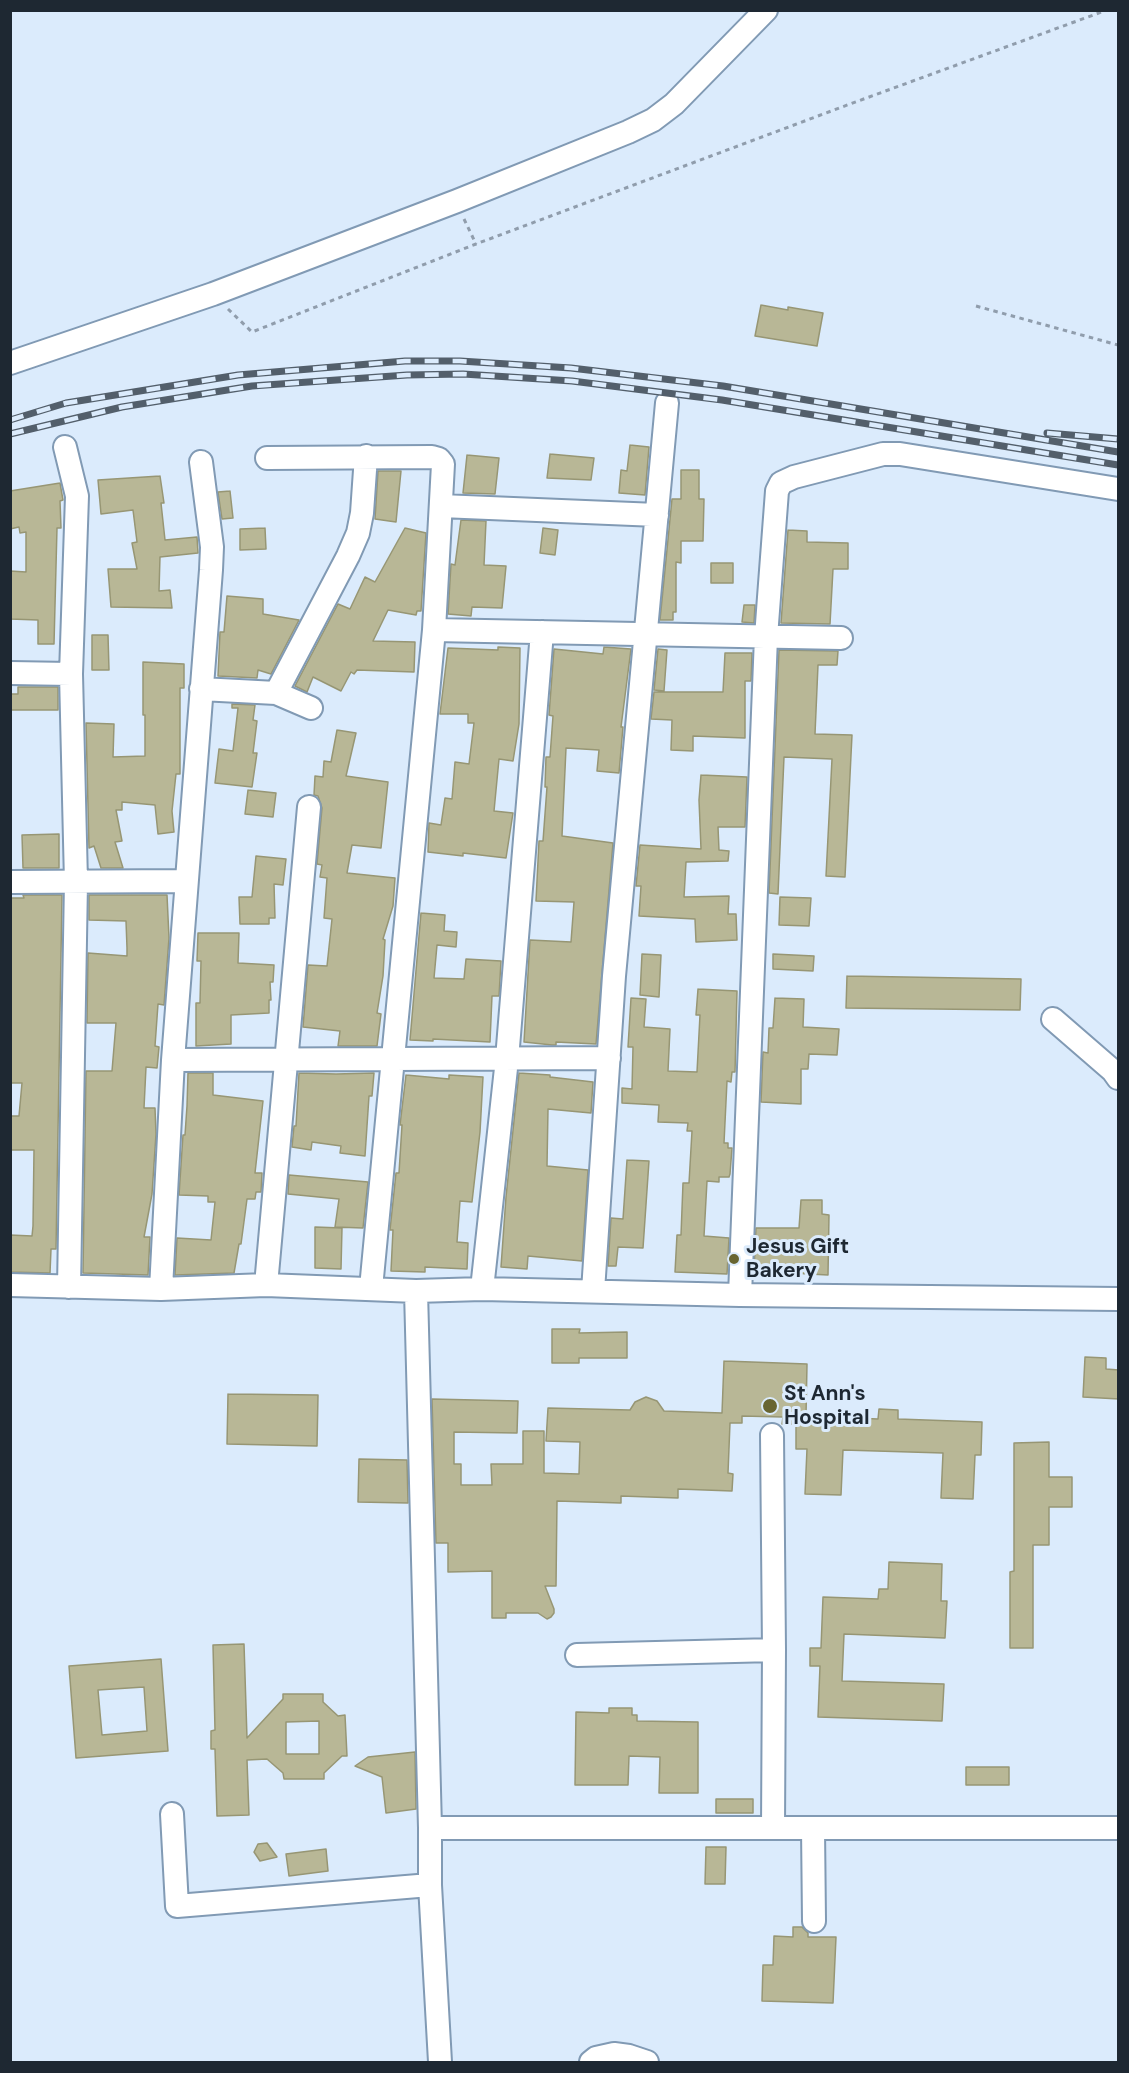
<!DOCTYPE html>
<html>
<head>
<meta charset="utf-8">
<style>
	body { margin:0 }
	#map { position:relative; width:1129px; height:2073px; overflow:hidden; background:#dbebfc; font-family:"DM Sans",sans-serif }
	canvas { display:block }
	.frame { position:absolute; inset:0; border:12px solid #1e2832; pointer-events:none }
</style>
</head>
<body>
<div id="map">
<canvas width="1129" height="2073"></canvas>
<div class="frame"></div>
</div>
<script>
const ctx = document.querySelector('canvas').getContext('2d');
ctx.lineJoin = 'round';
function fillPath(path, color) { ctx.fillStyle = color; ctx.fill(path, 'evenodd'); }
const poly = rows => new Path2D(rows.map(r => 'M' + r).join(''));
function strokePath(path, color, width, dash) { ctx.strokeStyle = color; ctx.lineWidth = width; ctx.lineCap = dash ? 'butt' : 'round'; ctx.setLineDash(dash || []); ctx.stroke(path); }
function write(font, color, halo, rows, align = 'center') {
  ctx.font = font + ' "DM Sans",sans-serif'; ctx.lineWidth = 6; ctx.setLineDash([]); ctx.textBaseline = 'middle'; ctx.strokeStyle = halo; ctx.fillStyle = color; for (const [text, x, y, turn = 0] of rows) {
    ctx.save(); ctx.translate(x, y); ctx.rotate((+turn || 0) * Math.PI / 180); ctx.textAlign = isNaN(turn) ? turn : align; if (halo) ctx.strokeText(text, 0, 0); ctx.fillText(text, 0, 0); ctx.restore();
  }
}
const building = poly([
	[761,305,788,310,788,307,823,313,817,346,755,336,761,305],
	[630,445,649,447,645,495,619,493,621,470,627,471,630,445],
	[550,454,594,458,591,480,547,478,550,454],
	[467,455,499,458,495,494,463,493,467,455],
	[681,470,699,470,699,499,704,499,703,541,681,541,681,563,676,562,676,612,673,612,673,620,660,620,672,499,681,499,681,470],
	[378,471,401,471,396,522,375,519,378,471],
	[160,476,164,503,161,503,165,540,197,537,198,553,160,557,159,591,170,590,172,608,111,607,108,569,137,569,132,543,137,542,133,510,101,514,98,480,160,476],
	[60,483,63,500,60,501,61,528,57,528,54,644,38,644,38,620,10,619,10,571,26,572,26,532,20,533,19,527,10,529,10,491,60,483],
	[230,491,233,518,222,519,218,492,230,491],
	[461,520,486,521,484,565,506,566,502,608,472,607,471,616,448,614,451,564,455,565,461,520],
	[265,528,266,549,240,550,240,529,265,528],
	[405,528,426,533,421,611,417,611,416,615,388,610,373,641,415,642,414,672,357,670,354,674,351,672,341,691,313,677,307,692,295,686,338,604,350,609,365,577,375,582,405,528],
	[543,528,558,530,555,555,540,553,543,528],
	[788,530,807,531,807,542,848,543,848,569,833,569,830,624,781,623,788,530],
	[711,563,733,563,733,583,711,583,711,563],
	[227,596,263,599,263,614,299,620,271,674,258,670,257,678,218,676,220,632,224,632,227,596],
	[744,605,755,605,754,623,742,622,744,605],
	[92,635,108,635,109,670,92,670,92,635],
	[498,647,520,648,519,724,513,761,499,759,494,811,513,813,506,858,463,853,463,856,428,852,429,823,441,825,445,798,452,799,455,762,469,764,474,723,468,723,468,714,440,714,448,648,498,650,498,647],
	[604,647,631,649,621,727,623,727,619,773,597,771,599,750,566,748,562,836,613,843,596,1044,556,1042,556,1045,552,1045,524,1042,530,940,571,942,574,902,536,901,539,841,543,841,547,787,545,787,546,757,550,757,553,716,549,715,554,649,603,654,604,647],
	[658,649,667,650,664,691,654,690,658,649],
	[779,650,838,651,837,665,818,665,815,734,852,735,845,877,826,876,832,759,784,757,778,894,769,893,779,650],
	[725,653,752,653,751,681,745,681,745,738,693,736,693,751,671,750,672,720,651,719,654,692,723,692,725,653],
	[143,662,184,664,184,688,180,688,180,774,176,774,172,811,174,832,158,834,155,805,122,802,122,810,116,810,122,841,115,842,123,868,101,868,94,846,89,848,86,723,114,724,113,757,145,756,145,715,143,715,143,662],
	[18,687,58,687,58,710,10,710,10,694,18,694,18,687],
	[232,704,255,705,253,720,257,721,253,753,257,753,252,787,215,783,219,749,233,751,238,708,232,708,232,704],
	[337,730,356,733,346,776,388,782,381,848,352,845,347,873,395,878,393,906,383,939,385,940,383,976,377,1013,381,1014,377,1046,338,1046,340,1031,303,1027,308,965,327,966,332,919,324,918,327,878,320,877,322,865,317,864,322,808,318,796,314,795,315,776,323,777,324,761,331,762,337,730],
	[701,775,747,777,745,827,718,827,719,850,729,851,728,861,686,862,684,897,729,896,728,914,736,914,737,940,696,942,695,919,639,916,641,886,636,886,640,845,701,849,699,800,701,775],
	[248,790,276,793,273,817,245,814,248,790],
	[59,834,59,868,23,868,22,835,59,834],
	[256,856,286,859,283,885,274,884,275,918,269,918,269,924,240,924,239,897,252,897,256,856],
	[23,895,62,895,56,1249,51,1249,50,1273,10,1272,10,1235,32,1236,33,1226,34,1150,10,1150,10,1116,19,1116,22,1083,10,1083,10,898,24,898,23,895],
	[89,895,167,895,169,938,164,1005,158,1004,155,1046,159,1047,157,1068,146,1067,144,1108,155,1108,156,1134,152,1194,144,1237,150,1237,148,1275,83,1273,86,1071,112,1071,116,1023,87,1023,88,953,127,956,127,948,126,921,89,920,89,895],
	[780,897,811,898,809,926,779,925,780,897],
	[421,913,445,915,444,931,457,932,456,947,437,945,434,978,464,979,466,959,501,961,499,996,492,996,490,1042,433,1039,433,1041,410,1040,421,913],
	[198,933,239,933,238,963,274,965,273,982,270,982,271,1000,269,1000,269,1013,231,1015,231,1044,196,1046,196,1003,200,1003,201,961,197,961,198,933],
	[642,954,661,955,659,997,640,995,642,954],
	[773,954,814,956,813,971,773,969,773,954],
	[847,976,1021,979,1020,1010,846,1008,847,976],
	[698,989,737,991,735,1072,732,1072,731,1082,727,1081,724,1143,728,1143,728,1148,732,1148,730,1174,729,1177,719,1177,719,1182,707,1181,704,1236,729,1238,727,1274,675,1272,677,1235,681,1235,683,1183,689,1183,692,1131,687,1131,688,1123,658,1122,659,1105,622,1103,622,1088,632,1089,633,1047,628,1047,631,998,646,999,644,1027,670,1029,668,1071,697,1072,700,1015,696,1015,698,989],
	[775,998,804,999,803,1027,839,1029,837,1055,809,1054,808,1069,801,1069,801,1104,761,1102,763,1052,768,1053,769,1028,773,1028,775,998],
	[188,1073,213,1073,213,1095,263,1101,255,1173,262,1173,261,1192,256,1192,255,1199,247,1199,241,1244,239,1244,234,1273,175,1275,177,1238,211,1240,215,1202,208,1202,208,1196,179,1195,183,1135,185,1135,187,1106,188,1073],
	[299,1073,336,1074,374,1073,372,1096,369,1096,365,1156,340,1153,341,1146,312,1142,311,1150,292,1147,294,1126,296,1126,299,1073],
	[519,1073,550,1075,550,1077,593,1082,591,1113,548,1109,547,1166,588,1170,582,1261,528,1256,527,1269,501,1267,506,1197,519,1073],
	[406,1075,449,1079,449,1075,483,1077,480,1132,472,1202,460,1201,457,1242,468,1243,467,1269,425,1267,425,1272,391,1271,393,1230,390,1230,396,1173,399,1173,402,1125,400,1125,406,1075],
	[627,1160,649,1161,643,1248,618,1247,616,1266,608,1266,611,1218,623,1219,627,1160],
	[289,1175,368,1182,363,1228,335,1227,339,1199,288,1194,289,1175],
	[801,1200,822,1200,822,1214,829,1215,828,1275,754,1271,756,1228,799,1228,801,1200],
	[315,1227,342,1228,341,1269,315,1268,315,1227],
	[552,1329,580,1329,579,1333,627,1332,627,1358,579,1358,579,1363,552,1363,552,1329],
	[1085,1357,1106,1358,1106,1369,1119,1370,1119,1399,1083,1397,1085,1357],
	[724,1361,807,1364,806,1416,878,1419,879,1409,898,1410,898,1419,982,1422,981,1455,975,1455,973,1499,941,1498,943,1453,843,1450,841,1495,805,1494,807,1449,796,1449,796,1424,782,1424,783,1417,742,1416,742,1423,730,1423,728,1473,733,1474,732,1491,678,1489,678,1498,621,1496,621,1503,557,1501,556,1586,545,1586,554,1609,554,1613,551,1617,547,1619,538,1613,506,1613,506,1618,492,1618,492,1571,448,1572,448,1543,436,1543,432,1399,518,1401,517,1433,454,1432,454,1464,461,1464,461,1485,492,1485,491,1464,523,1464,523,1431,544,1431,544,1473,579,1474,580,1442,546,1441,548,1408,630,1410,635,1402,646,1397,657,1401,664,1411,722,1413,724,1361],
	[228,1394,318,1395,317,1446,227,1444,228,1394],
	[1049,1442,1049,1477,1072,1477,1072,1507,1049,1507,1049,1545,1033,1545,1033,1648,1010,1648,1010,1572,1014,1571,1014,1443,1049,1442],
	[359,1459,407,1460,408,1503,358,1502,359,1459],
	[889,1562,942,1564,941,1601,947,1601,945,1638,844,1634,842,1681,944,1684,942,1721,818,1717,820,1666,810,1666,810,1648,821,1648,823,1597,878,1599,879,1589,888,1589,889,1562],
	[244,1644,247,1738,283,1699,283,1694,323,1694,323,1702,338,1716,345,1715,347,1756,342,1756,324,1773,324,1779,284,1779,283,1773,267,1759,247,1760,249,1815,217,1816,215,1749,211,1749,211,1731,215,1730,213,1645,244,1644],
	[319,1721,319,1754,286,1754,286,1722,319,1721],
	[161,1659,168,1751,76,1758,69,1666,161,1659],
	[144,1687,147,1731,102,1735,98,1690,144,1687],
	[609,1708,632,1708,632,1715,637,1715,637,1721,698,1722,698,1793,659,1793,660,1757,629,1756,628,1785,575,1785,576,1712,609,1713,609,1708],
	[415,1752,416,1809,386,1813,382,1777,355,1766,368,1757,415,1752],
	[966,1767,1009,1767,1009,1785,966,1785,966,1767],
	[716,1799,753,1799,753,1813,716,1813,716,1799],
	[267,1843,277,1857,260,1861,254,1852,258,1844,267,1843],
	[706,1847,726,1847,725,1884,705,1884,706,1847],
	[326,1849,328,1871,289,1876,286,1854,326,1849],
	[793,1927,802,1927,808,1933,808,1937,836,1937,833,2003,762,2001,763,1965,773,1965,774,1936,793,1937,793,1927]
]);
const path = poly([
	[464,219,476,244],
	[976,306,1118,345],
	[228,309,252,332,476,244,850,104,1107,10]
]);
const minor = poly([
	[10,363,213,294,457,201,628,132,653,120,674,104,766,10],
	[65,447,77,496,71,674,76,882,69,1287],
	[267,458,432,457,439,459,443,464,434,630,371,1288],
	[441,506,657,515],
	[434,630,841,638],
	[10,673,71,674],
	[201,689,276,693,311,708],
	[276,693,348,556,358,533,362,513,366,456],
	[10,882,186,881],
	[1053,1019,1113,1071,1118,1078],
	[173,1060,609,1058],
	[10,1285,161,1289,266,1285,416,1291,482,1289,740,1295,1118,1299],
	[266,1285,309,807],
	[161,1289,173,1060,211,570,212,547,201,462],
	[482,1289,507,1059,542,632],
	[416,1291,430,1828],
	[593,1291,614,976,667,403],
	[740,1295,766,637,777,491,781,483,794,477,883,454,900,454,1118,489],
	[772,1435,774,1650],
	[577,1655,774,1650,773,1828],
	[172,1814,177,1906,430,1885],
	[813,1828,814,1921],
	[440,2062,430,1885,430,1828,1118,1828],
	[591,2062,596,2058,614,2054,629,2056,647,2062]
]);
const rail = poly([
	[10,420,66,403,238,375,405,361,460,361,571,368,723,386,1118,452],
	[1047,433,1118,439],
	[10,434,122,407,252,386,407,375,463,374,572,381,722,400,1118,465]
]);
const markers = [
	[734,1259,6,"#686531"],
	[770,1406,8,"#686531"]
];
const poiNames = [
	["Jesus Gift",746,1247],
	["Bakery",746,1271],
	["St Ann's",784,1394],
	["Hospital",784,1418]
];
fillPath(building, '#b8b796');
strokePath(building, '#979674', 1.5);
strokePath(minor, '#819ab4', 26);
strokePath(path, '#909dac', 3, [4.5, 4.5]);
strokePath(minor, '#fff', 22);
strokePath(rail, '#535f6b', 7);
strokePath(rail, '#dbebfc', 4.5, [14]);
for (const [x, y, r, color] of markers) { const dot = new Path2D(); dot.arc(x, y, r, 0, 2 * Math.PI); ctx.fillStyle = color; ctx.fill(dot); strokePath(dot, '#dbebfc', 2); }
write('bold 21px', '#1e2832', '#dbebfc', poiNames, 'left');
</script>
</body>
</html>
